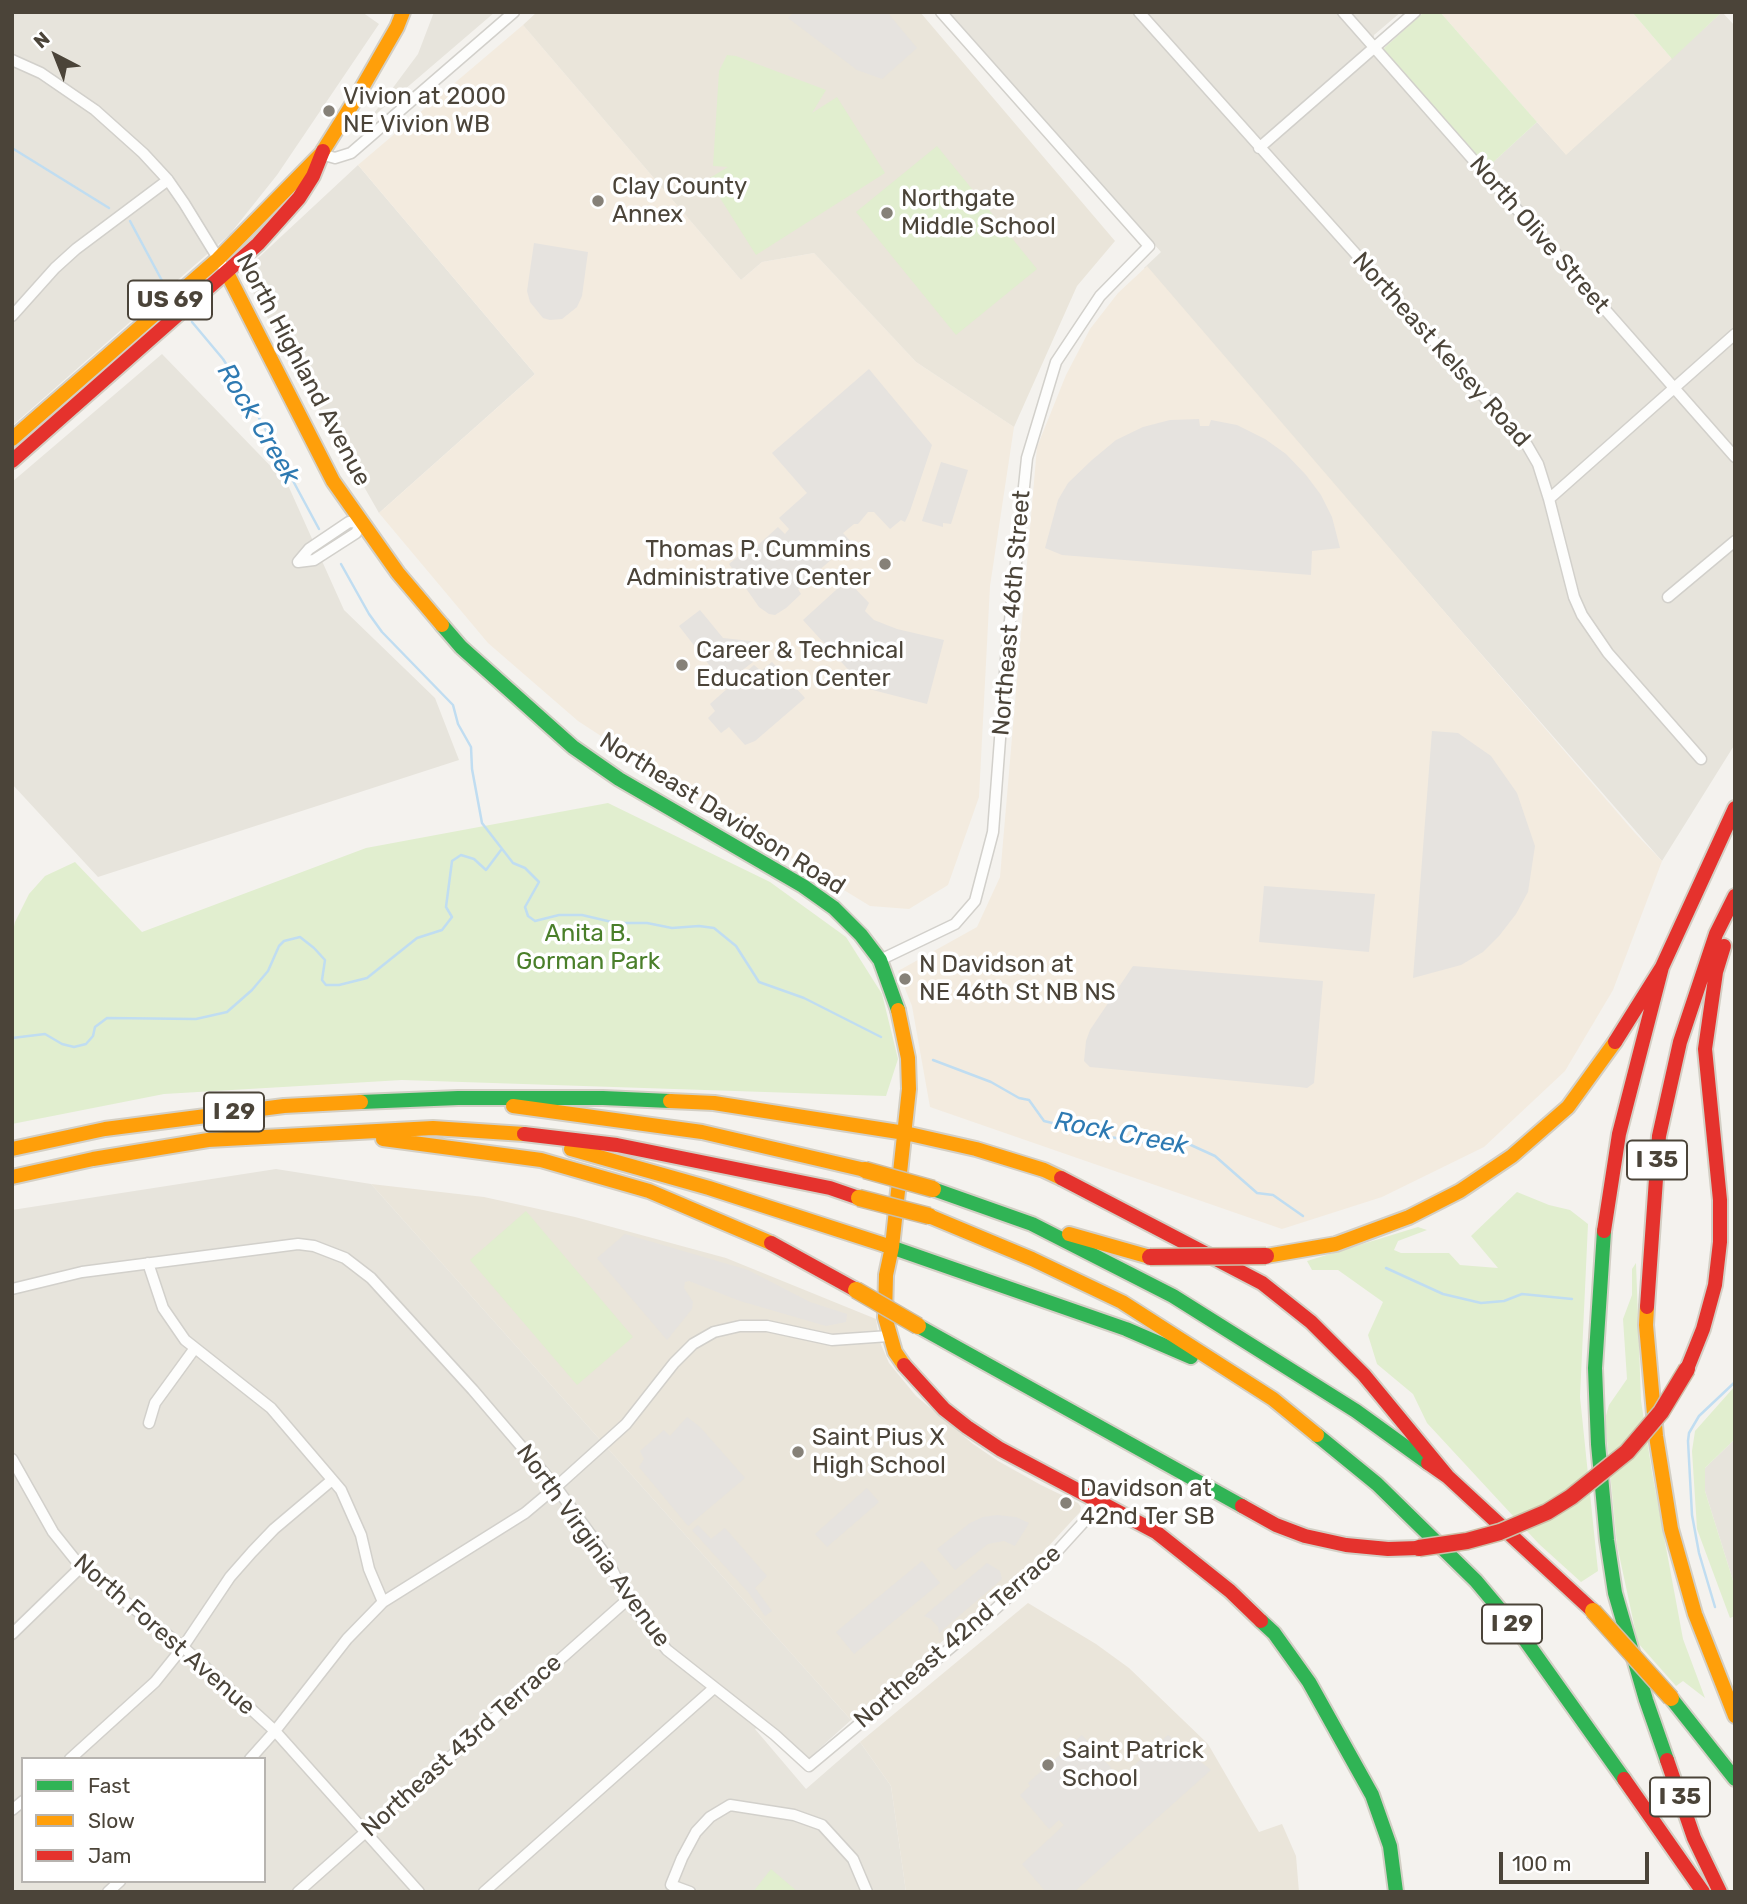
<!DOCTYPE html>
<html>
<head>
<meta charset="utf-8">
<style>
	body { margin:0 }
	#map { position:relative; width:1747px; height:1904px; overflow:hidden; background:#f4f2ee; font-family:Rubik,sans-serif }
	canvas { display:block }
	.frame { position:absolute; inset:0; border:14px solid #4b4439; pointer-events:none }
	.legend { position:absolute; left:21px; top:1757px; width:245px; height:126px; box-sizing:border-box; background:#fff; border:2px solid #b7b4b0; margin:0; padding:9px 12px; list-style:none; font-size:21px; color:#4b4439 }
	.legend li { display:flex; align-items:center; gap:14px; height:35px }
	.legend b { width:35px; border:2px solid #b7b4b0 }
	.north { position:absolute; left:21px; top:21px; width:70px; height:70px; -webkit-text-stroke:5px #fff; paint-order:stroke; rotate:318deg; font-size:19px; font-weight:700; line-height:28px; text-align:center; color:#4b4439 }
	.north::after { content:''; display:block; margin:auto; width:24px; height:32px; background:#4b4439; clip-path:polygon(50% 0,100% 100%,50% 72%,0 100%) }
	.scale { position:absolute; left:1499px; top:1852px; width:150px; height:32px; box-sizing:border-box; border:4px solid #4b4439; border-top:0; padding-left:9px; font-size:21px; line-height:24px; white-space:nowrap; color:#4b4439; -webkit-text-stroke:5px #fff; paint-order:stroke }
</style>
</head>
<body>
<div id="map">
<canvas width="1747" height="1904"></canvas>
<div class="frame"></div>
<ul class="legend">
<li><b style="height:9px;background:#30b455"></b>Fast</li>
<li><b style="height:9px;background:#ff9f0a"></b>Slow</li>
<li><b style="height:9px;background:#e5322d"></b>Jam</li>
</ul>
<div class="north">N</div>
<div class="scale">100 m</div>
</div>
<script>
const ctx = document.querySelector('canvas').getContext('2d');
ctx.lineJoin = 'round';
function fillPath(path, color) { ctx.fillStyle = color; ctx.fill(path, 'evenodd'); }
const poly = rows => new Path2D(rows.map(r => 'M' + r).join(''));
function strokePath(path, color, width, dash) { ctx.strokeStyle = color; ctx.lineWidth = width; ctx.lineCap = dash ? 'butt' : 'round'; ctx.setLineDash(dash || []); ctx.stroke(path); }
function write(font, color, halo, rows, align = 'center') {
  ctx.font = font + ' Rubik,sans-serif'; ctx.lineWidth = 7; ctx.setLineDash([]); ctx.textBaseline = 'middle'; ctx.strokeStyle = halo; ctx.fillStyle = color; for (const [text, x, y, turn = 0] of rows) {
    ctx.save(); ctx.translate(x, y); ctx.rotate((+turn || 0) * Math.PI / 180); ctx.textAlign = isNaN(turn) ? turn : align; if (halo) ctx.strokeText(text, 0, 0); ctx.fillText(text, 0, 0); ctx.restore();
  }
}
const residential = poly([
	[12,12,362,12,379,24,277,175,230,234,12,426],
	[434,12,495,12,369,120,418,54],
	[949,12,1401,12,1374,35,1375,57,1479,175,1537,122,1566,154,1722,12,1735,26,1735,744,1662,861,1144,268,1161,252],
	[358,165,535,374,379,513,242,273],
	[162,354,287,483,344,610,435,698,459,760,98,877,12,784,12,482],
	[276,1169,371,1184,851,1720,807,1760,766,1721,755,1729,806,1789,860,1742,891,1786,906,1892,12,1892,12,1210],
	[23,1759,264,1759,264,1881,23,1881],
	[1735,1439,1735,1587,1705,1491,1705,1468]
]);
const commercial = poly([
	[1440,12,1632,12,1672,59,1566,155],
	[523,25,741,280,762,262,814,253,916,362,1014,427,990,586,979,797,948,885,909,909,870,906,736,824,578,721,488,643,379,513,535,374,358,165],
	[1147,266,1635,833,1662,861,1613,990,1565,1071,1484,1147,1382,1197,1282,1229,930,1107,912,1006,898,971,977,927,1000,877,1037,447,1066,375,1090,329,1118,293]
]);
const education = poly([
	[537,12,920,12,1115,241,1077,286,1014,427,916,362,814,253,762,262,741,280,523,25],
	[371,1184,484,1197,575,1217,726,1258,876,1319,879,1340,889,1363,916,1396,973,1444,998,1461,1041,1485,1078,1503,1081,1507,1080,1512,1034,1562,851,1720],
	[1028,1603,1096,1644,1129,1668,1208,1744,1259,1832,1282,1824,1296,1856,1299,1892,906,1892,891,1786,860,1742]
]);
const green = poly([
	[1424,12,1440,12,1537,122,1488,167,1382,50],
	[1632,12,1722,12,1672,59],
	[727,55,736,56,826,90,812,113,837,97,885,173,756,255,708,179,728,167,713,166,719,71],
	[937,146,1037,269,956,335,856,212],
	[608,803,770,882,846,937,882,994,898,1059,886,1096,402,1080,164,1094,12,1124,12,936,15,922,29,894,45,876,75,862,142,932,366,848],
	[1517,1192,1549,1205,1570,1210,1588,1224,1580,1397,1598,1571,1581,1582,1539,1544,1427,1423,1413,1394,1377,1364,1368,1335,1383,1302,1338,1270,1312,1270,1307,1261,1418,1227,1427,1230,1398,1241,1394,1250,1401,1253,1449,1253,1460,1265,1498,1268,1471,1236],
	[526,1211,633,1337,577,1385,470,1260],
	[1636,1263,1641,1401,1652,1472,1683,1639,1705,1698,1683,1681,1676,1686,1638,1643,1617,1545,1605,1419,1609,1405,1627,1379,1623,1319,1632,1295,1632,1269],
	[1735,1386,1735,1439,1705,1468,1705,1491,1735,1587,1735,1616,1730,1618,1697,1529,1692,1451,1695,1431],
	[771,1869,798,1892,753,1892]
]);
const parking = poly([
	[794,12,887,12,917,48,882,79,857,70,788,18],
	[534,243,588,252,582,296,577,307,562,319,550,320,543,318,530,302,527,291],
	[869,369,932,445,910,511,905,522,901,520,890,529,874,512,868,512,858,524,854,524,843,533,851,542,798,589,801,594,786,608,775,615,769,614,759,607,729,564,752,545,757,546,778,527,785,534,789,529,779,518,807,493,772,453],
	[1199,419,1200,426,1209,426,1211,420,1237,425,1265,439,1286,454,1306,475,1321,495,1332,517,1340,548,1312,551,1311,575,1062,555,1045,548,1058,500,1068,483,1092,460,1116,440,1143,427,1170,420],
	[941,462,968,470,951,524,943,523,943,527,922,521],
	[847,580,869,603,865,611,874,620,897,629,944,640,927,704,865,688,803,620],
	[700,610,723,638,751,641,753,662,724,684,679,626],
	[772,662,805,698,755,741,745,745,729,727,721,733,708,718,715,711,710,704,754,665,761,671],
	[1432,731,1458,733,1491,756,1517,793,1535,846,1528,892,1516,914,1499,936,1483,952,1461,965,1413,978],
	[1264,886,1375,894,1369,952,1259,942],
	[1133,966,1323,981,1314,1083,1307,1088,1299,1087,1090,1067,1084,1061,1086,1041,1090,1030],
	[625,1234,748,1270,810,1302,847,1314,846,1322,826,1326,740,1301,689,1281,685,1282,684,1288,693,1302,692,1309,667,1340,597,1258],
	[687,1417,700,1427,745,1478,688,1526,639,1467,644,1459,640,1451,664,1430,670,1436],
	[867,1488,879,1502,827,1547,815,1534],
	[997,1515,1016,1517,1029,1523,1015,1546,1004,1541,988,1544,955,1570,937,1549,970,1523,983,1517],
	[698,1525,711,1539,725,1528,767,1576,755,1588,772,1611,765,1616,748,1592,692,1530],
	[922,1561,940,1583,854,1654,836,1632],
	[987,1563,1000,1571,1002,1579,939,1633,938,1627,931,1619,924,1616],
	[1082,1735,1120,1778,1168,1735,1211,1770,1074,1892,1046,1892,1022,1864,1064,1825,1059,1820,1049,1829,1020,1795,1030,1786,1028,1783]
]);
const stream = poly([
	[12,148,109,208],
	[130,221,167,290],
	[192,322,223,359,251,403,319,529],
	[341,564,369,614,382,632,453,705,458,724,471,747,472,769,482,823,513,863,525,868,539,882,525,907,528,916,535,921,559,915,582,915,616,923,647,923,672,928,699,926,714,928,736,946,759,982,804,998,881,1037],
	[12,1038,45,1034,62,1044,74,1047,86,1044,93,1036,95,1027,107,1018,196,1019,227,1012,252,990,268,971,279,946,284,941,300,937,314,948,325,960,322,980,326,985,339,985,367,978,417,938,442,930,452,917,446,907,452,861,461,855,474,859,486,870,501,850],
	[933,1060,991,1082,1019,1098,1029,1100,1044,1121,1110,1137,1142,1142,1164,1137,1182,1141,1215,1156,1257,1193,1273,1195,1303,1216],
	[1386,1268,1443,1294,1481,1303,1504,1301,1522,1294,1572,1299],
	[1715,1607,1699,1553,1692,1515,1688,1441,1689,1433,1699,1416,1735,1382]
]);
const street = poly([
	[1139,12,1527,445,1538,464,1549,499,1574,597,1582,615,1608,653,1701,759],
	[1343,12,1735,457],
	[12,60,41,73,95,110,143,153,168,180,184,203,227,273],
	[1259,148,1415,12],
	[321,154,335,158,351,153,514,12],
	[12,316,55,268,76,249,168,180],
	[1549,499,1735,334],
	[349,522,361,523,356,533,314,560,298,562,309,549,349,522],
	[1668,597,1735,541],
	[880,960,955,924,975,901,993,832,1006,659,1027,458,1056,362,1100,296,1149,246,941,12],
	[148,1263,163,1308,185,1340,271,1408,341,1490,361,1535,369,1569,383,1602],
	[12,1289,82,1272,298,1244,314,1246,345,1258,371,1278,473,1390,556,1487,604,1553,627,1600,667,1650,775,1735,809,1766,979,1624,1051,1558,1101,1503],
	[149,1423,155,1403,195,1348],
	[12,1459,53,1532,81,1567,183,1647,275,1731,419,1892],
	[12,1634,81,1567],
	[70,1759,155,1682,183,1647,230,1577,252,1552,274,1529,332,1480],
	[250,1759,275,1731,347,1639,383,1602,525,1513,556,1487,626,1424,674,1363,693,1344,714,1332,740,1326,767,1326,832,1340,889,1336],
	[12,1810,23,1801],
	[108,1892,120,1881],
	[298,1892,627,1600],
	[484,1892,714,1688],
	[690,1892,671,1885,682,1858,696,1832,710,1817,730,1805,794,1815,822,1825,853,1859,867,1892]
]);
const fast = poly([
	[442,625,461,647,573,747,619,779,803,886,834,908,861,935,880,960,898,1010],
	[361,1102,458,1098,603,1098,670,1101],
	[933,1189,1032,1224,1173,1296,1356,1411,1428,1463],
	[1604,1231,1595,1368,1598,1444,1607,1540,1615,1593,1646,1700,1667,1760],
	[885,1245,1126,1329,1191,1357],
	[918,1326,1242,1506],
	[1317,1435,1377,1484,1476,1581,1523,1637,1624,1779],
	[1261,1621,1274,1633,1309,1682,1372,1795,1390,1846,1396,1892],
	[1671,1698,1735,1779]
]);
const slow = poly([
	[323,151,355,100,397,27,403,12],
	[227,273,333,481,398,573,442,625],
	[12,439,218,259,320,155],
	[898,1010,908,1058,909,1089,892,1247,886,1275,885,1317,895,1352,904,1365],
	[670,1101,714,1103,905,1133,976,1149,1044,1170,1061,1178],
	[513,1106,702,1132,865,1170],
	[383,1139,541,1160,649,1191,771,1243],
	[12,1149,105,1129,284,1106,361,1102],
	[571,1149,709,1188,885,1245],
	[12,1177,93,1159,208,1140,433,1128,524,1134],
	[929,1216,1032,1259,1122,1302,1273,1399,1317,1435],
	[1069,1234,1150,1257],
	[1266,1256,1336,1244,1409,1217,1460,1191,1512,1156,1568,1107,1615,1042],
	[1647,1307,1646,1325,1656,1436,1671,1529,1695,1614,1735,1716]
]);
const jam = poly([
	[12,461,258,244,299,198,313,176,323,151],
	[1615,1042,1662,967,1735,808],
	[524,1134,617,1145,830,1188,859,1198],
	[1061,1178,1262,1283,1311,1322,1364,1375,1448,1477],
	[1604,1231,1619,1134,1662,967],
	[771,1243,856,1290],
	[1647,1307,1659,1136,1680,1042,1716,934,1735,896],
	[904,1365,944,1409,967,1427,1000,1449,1156,1532,1230,1591,1261,1621],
	[1687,1369,1703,1329,1715,1285,1720,1242,1720,1200,1705,1049,1716,972,1724,946],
	[1428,1463,1448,1477,1593,1611],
	[1242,1506,1276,1525,1305,1536,1346,1545,1388,1549,1419,1548],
	[1667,1760,1694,1838,1720,1892],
	[1624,1779,1703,1892]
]);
const slowBridge = poly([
	[865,1170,933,1189],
	[859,1198,929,1216],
	[856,1290,918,1326],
	[1593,1611,1671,1698]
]);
const jamBridge = poly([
	[1150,1257,1266,1256],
	[1419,1548,1467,1541,1500,1532,1547,1512,1571,1497,1627,1452,1661,1412,1687,1369]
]);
const markers = [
	[329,111,7,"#868178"],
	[598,201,7,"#868178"],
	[887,213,7,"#868178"],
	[885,564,7,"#868178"],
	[682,665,7,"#868178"],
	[905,979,7,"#868178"],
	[798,1452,7,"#868178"],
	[1066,1503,7,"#868178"],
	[1048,1765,7,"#868178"]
];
const shields = [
	[170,300,84],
	[234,1112,60],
	[1657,1160,60],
	[1512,1624,60],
	[1680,1797,60]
];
const shieldNames = [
	["US 69",170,300],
	["I 29",234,1112],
	["I 35",1657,1160],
	["I 29",1512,1624],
	["I 35",1680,1797]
];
const poiNames = [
	["Vivion at 2000",343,97],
	["NE Vivion WB",343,125],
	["Clay County",612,187],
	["Annex",612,215],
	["Northgate",901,199],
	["Middle School",901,227],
	["Thomas P. Cummins",871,550,"right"],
	["Administrative Center",871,578,"right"],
	["Career & Technical",696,651],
	["Education Center",696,679],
	["N Davidson at",919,965],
	["NE 46th St NB NS",919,993],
	["Saint Pius X",812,1438],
	["High School",812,1466],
	["Davidson at",1080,1489],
	["42nd Ter SB",1080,1517],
	["Saint Patrick",1062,1751],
	["School",1062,1779]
];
const streetNames = [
	["North Olive Street",1539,235,49],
	["Northeast Kelsey Road",1441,350,48],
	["North Highland Avenue",303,370,62],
	["Northeast 46th Street",1012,613,-85],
	["Northeast Davidson Road",722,814,32],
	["North Virginia Avenue",593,1546,54],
	["North Forest Avenue",164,1635,41],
	["Northeast 42nd Terrace",958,1637,-41],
	["Northeast 43rd Terrace",462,1746,-42]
];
const parkNames = [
	["Anita B.",588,934],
	["Gorman Park",588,962]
];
const waterNames = [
	["Rock Creek",258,424,59],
	["Rock Creek",1121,1134,11]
];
fillPath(residential, '#e7e4dc');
fillPath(commercial, '#f3ebdf');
fillPath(education, '#eae5da');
fillPath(green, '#e1eecf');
fillPath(parking, '#e6e3df');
strokePath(stream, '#c0ddf1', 2.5);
strokePath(street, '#d2d0cb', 13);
strokePath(fast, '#d3cfc5', 18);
strokePath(slow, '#d3cfc5', 18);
strokePath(jam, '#d3cfc5', 18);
strokePath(street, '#fdfdfc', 10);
strokePath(fast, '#30b455', 14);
strokePath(slow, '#ff9f0a', 14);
strokePath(jam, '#e5322d', 14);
strokePath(slowBridge, '#ccbfa9', 19, []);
strokePath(jamBridge, '#ccbfa9', 19, []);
strokePath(slowBridge, '#ff9f0a', 16);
strokePath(jamBridge, '#e5322d', 16);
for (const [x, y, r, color] of markers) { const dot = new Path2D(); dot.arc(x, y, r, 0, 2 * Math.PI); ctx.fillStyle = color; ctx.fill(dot); strokePath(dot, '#fff', 2.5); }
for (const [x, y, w] of shields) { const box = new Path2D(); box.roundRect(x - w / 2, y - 19.5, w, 39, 5); ctx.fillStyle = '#fff'; ctx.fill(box); strokePath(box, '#4b4439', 2); }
write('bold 23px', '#4b4439', null, shieldNames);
write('24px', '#4b4439', '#fff', poiNames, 'left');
write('24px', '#4b4439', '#fff', streetNames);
write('24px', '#4a7f2a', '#fff', parkNames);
write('italic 26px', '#2e7ab2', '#fff', waterNames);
</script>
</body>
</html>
